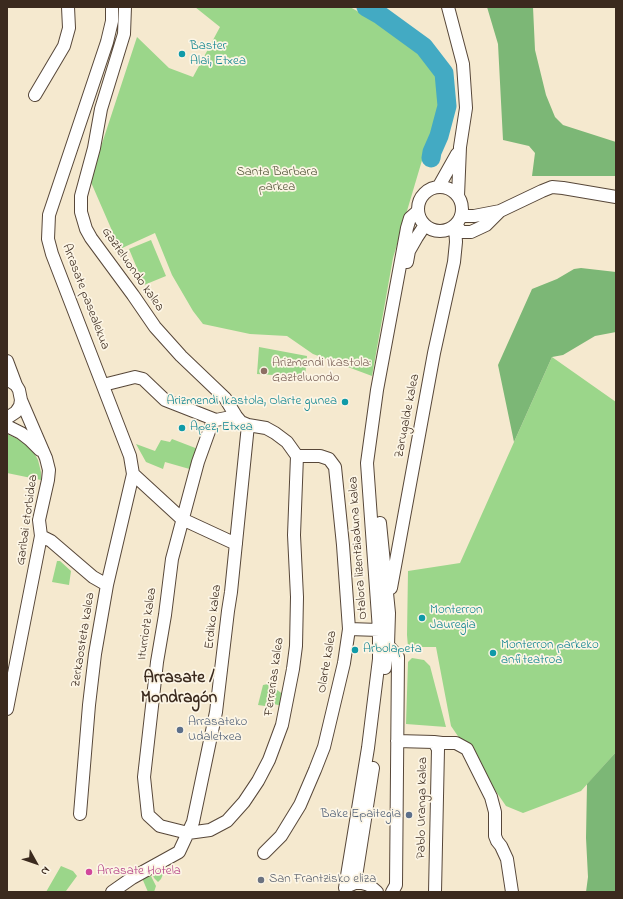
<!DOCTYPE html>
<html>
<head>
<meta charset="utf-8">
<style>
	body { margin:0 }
	#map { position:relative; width:623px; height:899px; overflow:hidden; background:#f5e9cf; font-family:"Indie Flower",sans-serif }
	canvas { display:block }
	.frame { position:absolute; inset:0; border:8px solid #3b2a1e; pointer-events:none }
	.north { position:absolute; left:16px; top:843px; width:40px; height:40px; -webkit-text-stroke:3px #fcf5e5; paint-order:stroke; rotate:130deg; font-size:11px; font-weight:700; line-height:16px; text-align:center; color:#3b2a1e }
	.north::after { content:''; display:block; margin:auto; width:14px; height:18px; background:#3b2a1e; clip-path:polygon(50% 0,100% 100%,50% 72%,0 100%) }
</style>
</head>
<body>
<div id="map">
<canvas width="623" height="899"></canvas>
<div class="frame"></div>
<div class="north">N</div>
</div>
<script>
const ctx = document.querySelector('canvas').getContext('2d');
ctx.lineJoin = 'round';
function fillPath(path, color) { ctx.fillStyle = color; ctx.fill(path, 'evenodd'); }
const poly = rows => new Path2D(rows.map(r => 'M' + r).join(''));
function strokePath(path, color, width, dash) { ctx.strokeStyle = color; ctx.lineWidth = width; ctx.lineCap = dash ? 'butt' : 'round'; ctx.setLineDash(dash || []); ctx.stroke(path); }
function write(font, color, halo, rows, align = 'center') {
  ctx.font = font + ' "Indie Flower",sans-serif'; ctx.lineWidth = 3.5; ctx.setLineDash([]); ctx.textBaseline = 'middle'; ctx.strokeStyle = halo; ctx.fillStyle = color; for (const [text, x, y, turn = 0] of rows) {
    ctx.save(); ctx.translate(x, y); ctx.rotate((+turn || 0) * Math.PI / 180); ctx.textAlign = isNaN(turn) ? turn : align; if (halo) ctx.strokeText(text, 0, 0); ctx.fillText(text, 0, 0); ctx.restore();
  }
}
const green = poly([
	[195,7,350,7,389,29,408,42,424,57,435,75,440,92,442,110,435,134,423,157,393,258,372,376,313,354,287,336,250,334,203,324,193,311,172,275,155,233,120,249,90,180,137,37,169,68,193,77,220,27],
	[151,240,166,276,144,285,129,249],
	[259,347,307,356,305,377,257,374],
	[552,357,616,402,616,752,581,791,523,813,506,806,451,726,436,647,408,647,407,635,408,571,460,563],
	[7,434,29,444,38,460,41,472,41,480,7,473],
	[172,439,198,449,193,470,165,462,163,469,146,462,136,444,155,451,161,440,170,442],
	[57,561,60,561,71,571,69,585,52,582],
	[412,658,424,660,430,666,446,727,406,724,408,662],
	[268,684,273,687,284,695,282,706,266,702,265,706,258,705,263,685],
	[61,866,73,871,77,876,66,891,67,892,46,892],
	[166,867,161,879,158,882,154,878,152,873],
	[150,874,156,886,154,892,148,892,142,878]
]);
const forest = poly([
	[487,7,533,7,535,50,546,95,555,117,563,125,616,142,616,176,532,176,535,153,529,146,503,140,498,44],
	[581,268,616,272,616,332,595,336,563,355,552,357,514,442,498,365,532,289,557,279,574,269],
	[616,752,616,892,586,892,588,877,586,838,587,784]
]);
const river = poly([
	[366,7,380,15,424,47,444,73,447,106,439,136,432,152,431,158]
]);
const minor = poly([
	[112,7,112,21,107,42,49,215,48,239,52,254,130,456,133,474,182,519,236,544],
	[125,7,124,34,101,109,94,148,81,196,81,212,86,229,91,238,133,295,155,327,181,356,225,398,236,416,241,422,248,425,266,428,275,433,287,442,297,456,320,456,329,459,335,467,343,545,349,629,344,663,324,747,315,770,300,805,281,836,264,853],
	[448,7,463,64,466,108,460,147,458,196],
	[35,95,64,46,69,28,68,7],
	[439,186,457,154],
	'418 209a22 22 0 1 1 44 0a22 22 0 1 1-44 0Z',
	[461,216,474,216,500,211,542,191,552,187,563,188,616,197],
	[456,224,461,232,471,232,486,225,500,211],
	[407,262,409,251,417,237,425,225],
	[7,361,16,385],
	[7,379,16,385,19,390,21,400,20,406,16,412,7,418],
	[103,385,135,377,143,379,165,400,216,420],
	[236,416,216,420,212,423,198,462,172,559,165,615,157,662,144,777,148,815,160,826,188,833,210,830,227,821,244,802,258,781,269,760,282,725,293,669,296,646,297,597,294,535,297,456],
	[7,426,21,433,30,440,40,450],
	[380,523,389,613,388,645,385,668],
	[41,536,51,541,93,577,107,585],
	[391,588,434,353,454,262,456,242,455,226],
	[349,629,379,630],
	[388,645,398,657,396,885,392,892],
	[7,709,41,536,39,520,48,480,49,470,46,458,21,400],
	[397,741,434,742,438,749,435,892],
	[434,742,442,743,456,743,467,749,491,797,495,812,495,836,497,841,501,846,507,859,512,892],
	[80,814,89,705,95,654,107,585,133,474],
	[355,883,373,768],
	[348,886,355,883,362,883,369,885,377,892],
	[345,888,368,748,379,659,379,630,367,463,377,390,407,228,410,218,418,211],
	[112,892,132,878,179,852,193,822,216,712,228,611,231,592,248,425]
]);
const markers = [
	[182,54,4,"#0f9aa8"],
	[264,371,4,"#8d6e63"],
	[345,402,4,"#0f9aa8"],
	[182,428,4,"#0f9aa8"],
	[422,618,4,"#0f9aa8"],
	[355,650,4,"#0f9aa8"],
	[493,653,4,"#0f9aa8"],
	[180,730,4,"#5c6f8a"],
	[409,815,4,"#5c6f8a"],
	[89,872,4,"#d1479c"],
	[261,880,4,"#6b7280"]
];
const cultureNames = [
	["Baster",190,47],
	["Alai, Etxea",190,62],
	["Arizmendi Ikastola, Olarte gunea",337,402,"right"],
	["Apez, Etxea",190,428],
	["Monterron",430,611],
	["Jauregia",430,626],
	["Monterron parkeko",501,646],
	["anfiteatroa",501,661],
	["Arbolapeta",363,650]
];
const parkNames = [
	["Santa Barbara",277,173],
	["parkea",277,188]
];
const streetNames = [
	["Gazteluondo kalea",132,270,55],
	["Arrasate pasealekua",85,297,69],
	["Zarugalde kalea",408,416,-79],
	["Garibai etorbidea",28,520,-82],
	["Otalora lizentziaduna kalea",359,548,-94],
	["Erdiko kalea",214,617,-83],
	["Iturriotz kalea",148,624,-82],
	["Zerkaosteta kalea",84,640,-81],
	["Olarte kalea",328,662,-80],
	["Ferrerias kalea",275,677,-82],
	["Pablo Uranga kalea",423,808,-89]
];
const educationNames = [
	["Arizmendi Ikastola:",272,364],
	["Gazteluondo",272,379]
];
const serviceNames = [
	["Arrasateko",188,723],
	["Udaletxea",188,738],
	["Bake Epaitegia",401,815,"right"]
];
const hotelNames = [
	["Arrasate Hotela",97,872]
];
const worshipNames = [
	["San Frantzisko eliza",269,880]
];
const districtNames = [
	["Arrasate /",179,679],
	["Mondragón",179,699]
];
fillPath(green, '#9bd68a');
fillPath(forest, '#7cb776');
strokePath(river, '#43aac3', 19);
strokePath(minor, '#574739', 14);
strokePath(minor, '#fff', 12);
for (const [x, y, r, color] of markers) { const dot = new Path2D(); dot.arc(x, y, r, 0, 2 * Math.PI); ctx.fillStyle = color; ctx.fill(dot); strokePath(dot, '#fcf5e5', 1.5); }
write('13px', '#0d838f', '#fcf5e5', cultureNames, 'left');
write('13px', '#535539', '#fcf5e5', parkNames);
write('13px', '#3b2a1e', '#fcf5e5', streetNames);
write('13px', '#785e54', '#fcf5e5', educationNames, 'left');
write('13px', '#4e5e75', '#fcf5e5', serviceNames, 'left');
write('13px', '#b23c85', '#fcf5e5', hotelNames, 'left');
write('13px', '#5b616d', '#fcf5e5', worshipNames, 'left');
write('bold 17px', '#3b2a1e', '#fcf5e5', districtNames);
</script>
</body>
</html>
